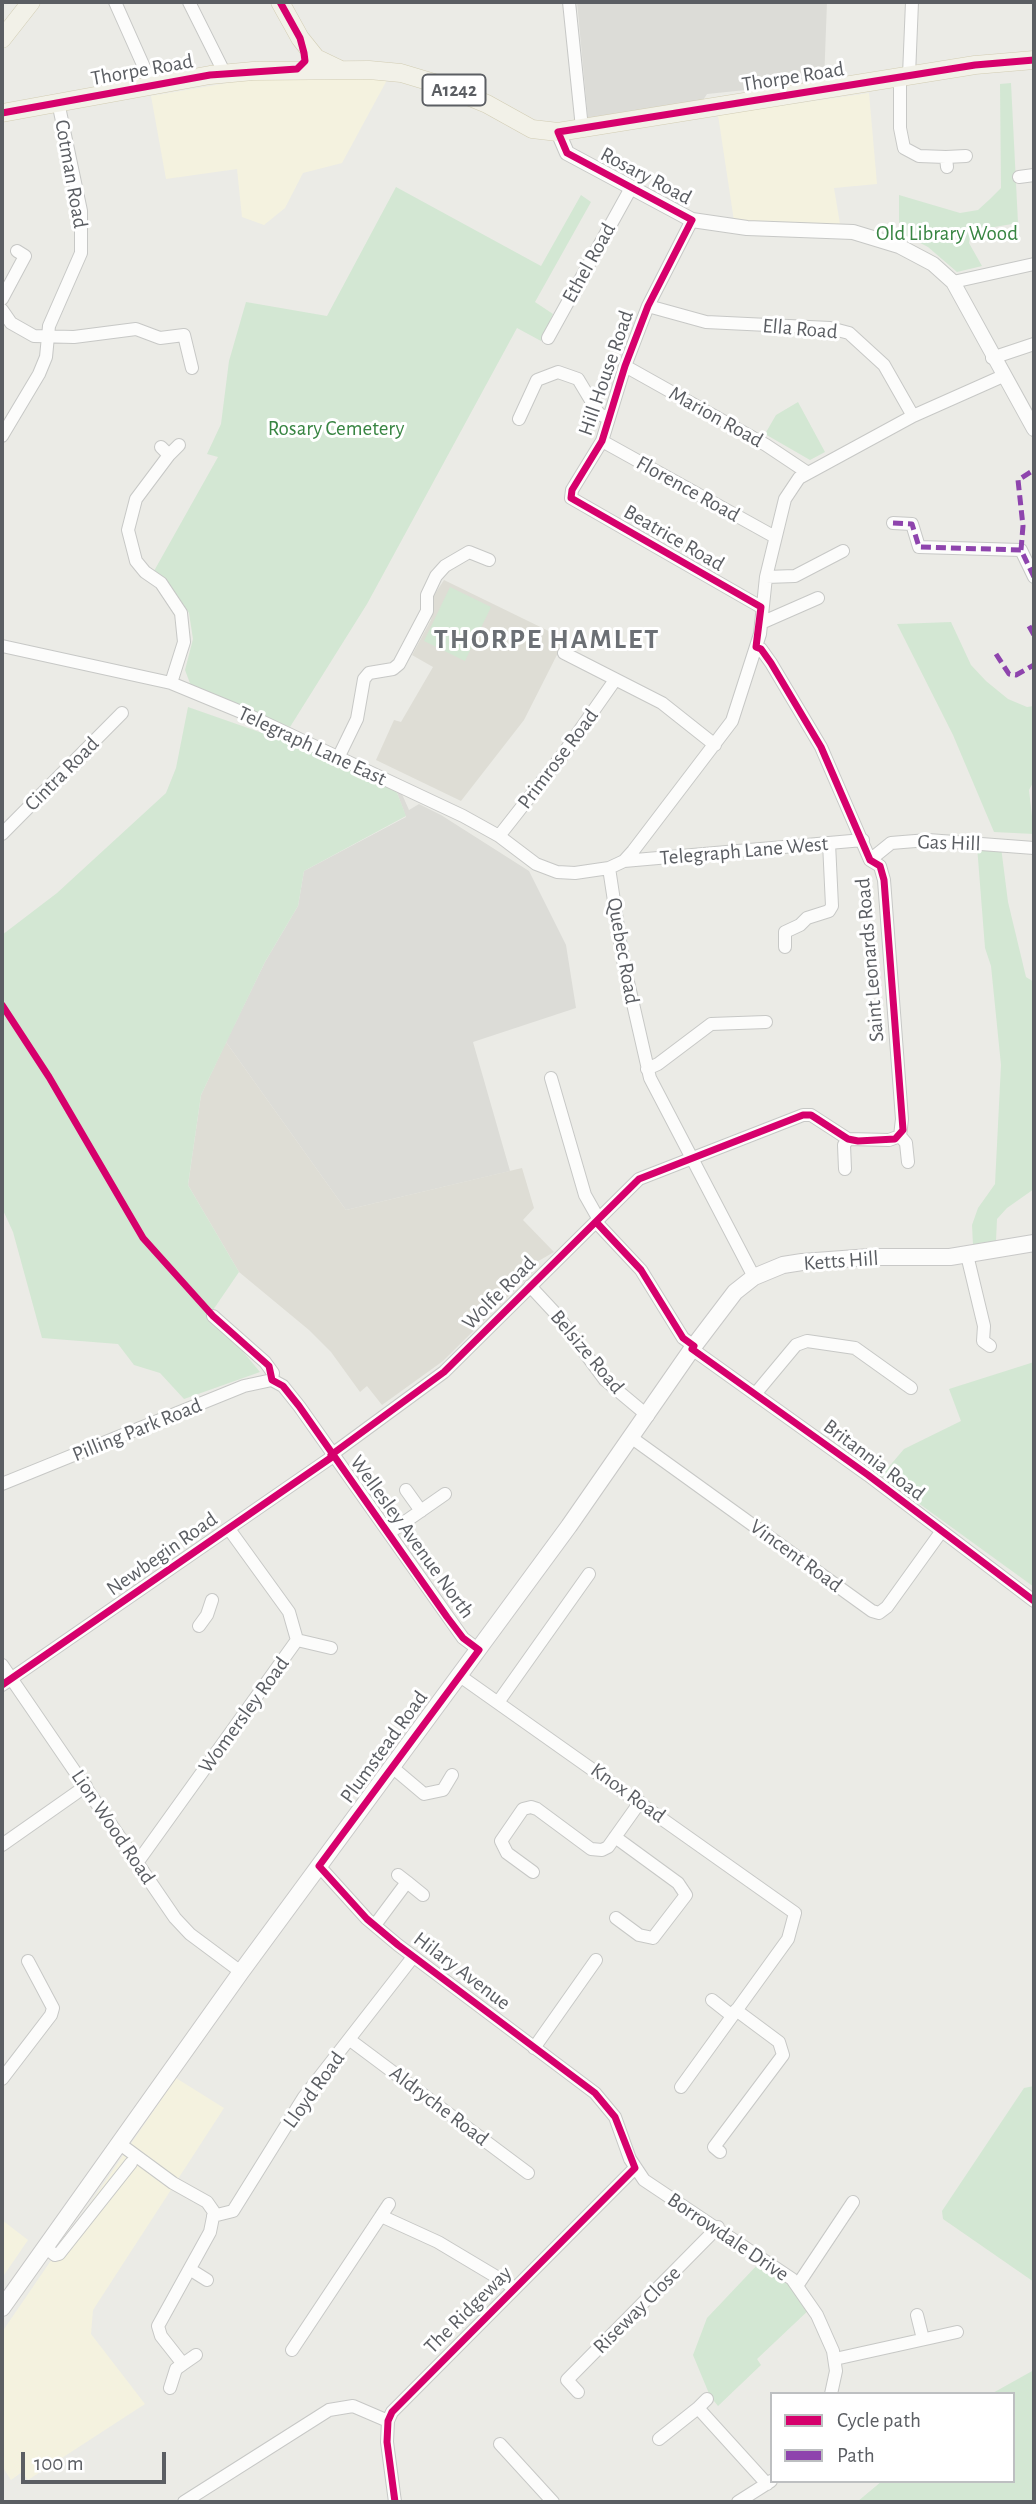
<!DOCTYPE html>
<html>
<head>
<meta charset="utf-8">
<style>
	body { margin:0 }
	#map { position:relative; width:1036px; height:2504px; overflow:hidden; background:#ebebe6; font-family:"Alegreya Sans",sans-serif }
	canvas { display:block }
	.frame { position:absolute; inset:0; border:4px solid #5b5e63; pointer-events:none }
	.legend { position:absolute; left:770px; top:2392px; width:245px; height:91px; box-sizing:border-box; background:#fff; border:2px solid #bdbfc1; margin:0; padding:9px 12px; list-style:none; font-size:21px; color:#5b5e63 }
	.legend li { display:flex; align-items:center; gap:14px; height:35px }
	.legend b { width:35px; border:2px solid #bdbfc1 }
	.scale { position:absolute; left:21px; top:2452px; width:145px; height:32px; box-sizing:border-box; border:4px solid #5b5e63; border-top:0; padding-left:9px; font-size:21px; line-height:24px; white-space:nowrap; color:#5b5e63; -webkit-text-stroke:5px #fff; paint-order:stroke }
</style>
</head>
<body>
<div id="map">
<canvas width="1036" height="2504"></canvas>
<div class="frame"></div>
<ul class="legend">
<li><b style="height:9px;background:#d6006c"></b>Cycle path</li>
<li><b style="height:9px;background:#8e44ad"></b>Path</li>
</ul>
<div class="scale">100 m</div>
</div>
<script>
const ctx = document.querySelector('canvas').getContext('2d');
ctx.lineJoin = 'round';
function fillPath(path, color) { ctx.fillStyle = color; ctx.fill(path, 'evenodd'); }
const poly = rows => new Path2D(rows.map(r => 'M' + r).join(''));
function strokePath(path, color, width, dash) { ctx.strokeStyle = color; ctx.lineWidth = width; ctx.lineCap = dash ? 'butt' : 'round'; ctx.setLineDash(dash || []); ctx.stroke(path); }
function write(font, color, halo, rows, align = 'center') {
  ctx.font = font + ' "Alegreya Sans",sans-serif'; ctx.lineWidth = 6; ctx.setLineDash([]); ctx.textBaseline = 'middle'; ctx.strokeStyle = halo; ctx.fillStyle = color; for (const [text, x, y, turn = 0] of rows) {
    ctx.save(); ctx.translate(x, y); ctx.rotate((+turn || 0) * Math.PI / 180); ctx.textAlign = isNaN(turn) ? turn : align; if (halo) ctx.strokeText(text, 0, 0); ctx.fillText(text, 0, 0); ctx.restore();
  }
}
const commercial = poly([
	[292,77,387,80,342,163,303,173,285,208,264,225,242,217,237,169,166,179,151,96,245,80],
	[869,93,877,184,834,188,840,224,734,221,718,115],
	[176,2078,224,2108,93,2310,91,2334,145,2404,28,2480,22,2472,11,2480,2,2466,2,2332],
	[2,2220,28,2240,2,2278]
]);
const industrial = poly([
	[577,2,827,2,824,82,707,94,703,100,588,119],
	[396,790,401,792,409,810,419,804,441,815,529,871,566,945,576,1008,473,1042,510,1171,346,1210,226,1042,265,962,298,906,304,871,406,817]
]);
const education = poly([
	[444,580,565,639,524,720,461,801,376,760,394,720,401,722,433,667,412,655,431,620,434,595],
	[226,1042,346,1210,522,1168,534,1208,523,1220,554,1252,535,1263,536,1269,443,1361,382,1405,367,1386,360,1392,331,1352,309,1330,239,1272,188,1185,201,1095]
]);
const green = poly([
	[1011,83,1018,223,971,231,969,243,982,266,957,272,928,247,899,232,899,195,960,213,978,210,990,199,1001,188,1000,84],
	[396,187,541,266,581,195,591,202,535,302,553,314,541,341,517,328,367,604,290,727,191,686,185,670,193,639,189,613,166,579,154,571,218,457,207,454,221,424,229,361,246,302,327,316],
	[798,402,825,452,810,460,765,434,776,415],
	[450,587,491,607,465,661,424,641],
	[951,622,971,665,986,681,1008,699,1027,707,1034,706,1034,781,1029,790,1034,834,994,832,953,735,897,624],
	[188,707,308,749,396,790,406,816,304,871,298,906,265,962,201,1095,188,1185,239,1272,211,1313,260,1372,184,1399,160,1373,134,1365,118,1344,42,1338,13,1232,2,1208,2,935,57,893,166,793,176,768],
	[977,846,1001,847,1008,902,1026,977,1034,982,1034,1189,1007,1208,997,1219,996,1241,973,1245,972,1225,978,1208,995,1184,1001,1065,991,966,985,948],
	[1034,1362,1034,1587,881,1476,904,1449,961,1421,949,1389],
	[1034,2086,1034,2282,943,2219,942,2211,1024,2088],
	[760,2262,792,2283,812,2307,757,2359,761,2365,718,2406,710,2396,693,2355,707,2318],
	[1034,2370,1034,2502,857,2502,882,2481,1013,2481,1013,2394,991,2394]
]);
const minor = poly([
	[115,2,152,85],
	[189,2,225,74],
	[569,2,582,128],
	[909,75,912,2],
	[900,77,900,128,904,148,919,156,946,157,947,167],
	[946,157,966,156],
	[1019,177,1034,175],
	[692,220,648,306,625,366,602,441,572,490,571,498,761,607],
	[953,282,1034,264],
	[2,299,25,256,17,251],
	[648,306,706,322,830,328,849,333,884,365,913,416],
	[2,310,11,323,34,336,74,337,136,329,160,338,184,335,192,368],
	[548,338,631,188],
	[992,358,1034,344],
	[625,366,766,445,805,471],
	[519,419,537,380,558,372,578,379,599,414,608,418],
	[2,436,39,374,46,357,49,326,81,253,81,211,58,102],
	[602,441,775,537],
	[161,447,169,455,136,499,128,530,136,561,145,572,161,583,181,613,184,642,171,683],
	[169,455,179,445],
	[893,523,912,524,919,547,1021,550,1034,577],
	[766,577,795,576,843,551],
	[761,623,818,598],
	[2,646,171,683,246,714,463,816,499,836,536,864,557,872,575,873,609,868,624,861,633,851,732,721,760,634,766,577,785,499,799,478,913,416,1003,376],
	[564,653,662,703,715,745],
	[339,756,357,719,364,679,369,673,393,669,399,664,427,611,427,595,436,576,445,566,469,552,489,560],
	[2,834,122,713],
	[499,836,561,757,615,680],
	[870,860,891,843,903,842,928,840,1034,848],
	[624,861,863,840],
	[609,868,623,960,650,1078,754,1277],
	[785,947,785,932,800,925,807,918,829,911,832,906,829,843],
	[647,1069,658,1064,711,1024,766,1022],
	[551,1078,585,1195,598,1218],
	[900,1136,906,1143,908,1162],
	[845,1169,844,1145,848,1139],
	[596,1222,641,1270,683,1338,694,1346],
	[967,1255,984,1326,983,1341,990,1346],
	[530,1286,557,1315,605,1380,648,1416],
	[213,1316,265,1362,273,1373,272,1380],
	[692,1349,868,1475,1034,1601],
	[272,1380,283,1386,299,1406,463,1638,479,1650],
	[756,1393,796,1345,807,1341,855,1348,911,1388],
	[632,1438,872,1611,879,1613,887,1607,941,1532],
	[331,1455,444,1372,639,1179,803,1115,811,1115,848,1139,889,1140,900,1136,902,1119,884,880,880,866,870,860,821,747,771,663,761,649,756,647],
	[2,1484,244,1386,272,1380],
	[406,1490,421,1511],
	[389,1533,445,1494],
	[199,1626,207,1615,212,1600],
	[297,1640,331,1648],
	[2,1665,175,1918,190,1934,241,1972],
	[460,1676,795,1913,788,1939,681,2087],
	[2,1685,332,1457],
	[499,1701,589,1574],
	[392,1767,424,1794,443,1790,452,1775],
	[615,1837,678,1883,686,1895,653,1938,639,1935,616,1918],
	[2,1845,86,1786],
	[137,1863,297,1640,289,1612,229,1529],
	[319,1866,367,1919,398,1945,595,2093,615,2117,630,2159,644,2180,792,2279,817,2315,833,2351,836,2371,831,2394],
	[533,1872,507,1853,501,1841,523,1809,531,1807,537,1809,591,1849,602,1850,608,1847,640,1802],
	[407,1882,423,1895],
	[375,1925,407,1882,398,1875],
	[712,2000,731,2015],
	[350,2040,528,2173],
	[534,2048,596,1960],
	[2,2079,51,2015,53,2008,28,1961],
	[120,2144,173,2183,207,2202,214,2212,210,2232,158,2326,161,2336,183,2364,196,2355],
	[720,2152,714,2147,783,2055,779,2042,736,2010],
	[213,2216,233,2211,304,2097,413,1957],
	[381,2216,389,2204],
	[45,2247,55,2255,59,2254,131,2163],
	[191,2270,207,2280],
	[797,2286,853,2202],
	[917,2315,923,2339],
	[292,2350,381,2216,438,2242,515,2288],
	[835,2359,957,2332],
	[170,2388,176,2369,183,2364],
	[578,2392,567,2380,718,2227],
	[707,2399,698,2408,767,2484],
	[659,2439,698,2408],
	[500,2444,553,2502],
	[184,2502,329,2410,353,2406,388,2421],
	[395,2502,387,2442,388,2421,392,2412,635,2168],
	[738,2502,771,2481]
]);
const tertiary = poly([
	[558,132,567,153,692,220,747,228,853,232,899,246,933,264,953,282,1034,429]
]);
const secondary = poly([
	[2,2308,241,1972,569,1526,694,1346,735,1292,754,1277,783,1265,802,1262,870,1257,950,1257,1034,1243]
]);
const primary = poly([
	[280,2,300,38,316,58,339,69],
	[2,39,31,2],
	[2,113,210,75,253,71,369,70,401,73,441,85,487,104,532,129,558,132,975,65,1034,60]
]);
const quiet = poly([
	[893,523,912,524,919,547,1021,550,1034,577],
	[1021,550,1023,526,1018,480,1034,470],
	[1029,626,1034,635],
	[996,654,1009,674,1016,675,1034,665]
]);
const cycleway = poly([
	[2,113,210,75,297,69,305,61,304,53,300,38,280,2],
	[2,1005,49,1077,143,1238,213,1316,269,1366,272,1380,283,1386,299,1406,447,1617,463,1638,479,1650,319,1866,367,1919,398,1945,595,2093,615,2117,635,2168,392,2412,388,2421,387,2442,395,2502],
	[596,1222,641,1270,683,1338,694,1346,692,1349,868,1475,1034,1601],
	[331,1455,444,1372,639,1179,803,1115,811,1115,848,1139,858,1141,895,1139,903,1130,884,880,880,866,870,860,821,747,771,663,761,649,756,647,761,607,571,498,572,490,602,441,625,366,648,306,692,220,567,153,558,132,975,65,1034,60],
	[2,1685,332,1457]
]);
const shields = [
	[454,90,63]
];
const shieldNames = [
	["A1242",454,90]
];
const streetNames = [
	["Thorpe Road",142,70,-10],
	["Thorpe Road",793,77,-9],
	["Cotman Road",71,174,80],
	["Rosary Road",646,176,28],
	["Ethel Road",589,263,-61],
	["Ella Road",800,329,5],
	["Hill House Road",606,373,-71],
	["Marion Road",716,417,29],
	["Florence Road",688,489,29],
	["Beatrice Road",674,538,30],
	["Telegraph Lane East",312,746,25],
	["Primrose Road",558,759,-53],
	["Cintra Road",62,774,-45],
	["Gas Hill",949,843,2],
	["Telegraph Lane West",744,851,-5],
	["Quebec Road",623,951,80],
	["Saint Leonards Road",870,960,-95],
	["Ketts Hill",841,1261,-4],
	["Wolfe Road",499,1293,-45],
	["Belsize Road",587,1352,50],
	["Pilling Park Road",137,1430,-22],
	["Britannia Road",874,1460,37],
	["Wellesley Avenue North",412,1537,54],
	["Newbegin Road",162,1554,-35],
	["Vincent Road",796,1556,36],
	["Womersley Road",244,1715,-54],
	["Plumstead Road",384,1747,-54],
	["Knox Road",628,1793,36],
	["Lion Wood Road",113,1827,56],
	["Hilary Avenue",462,1971,37],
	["Lloyd Road",314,2090,-54],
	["Aldryche Road",439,2106,37],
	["Borrowdale Drive",728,2237,34],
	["The Ridgeway",468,2310,-45],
	["Riseway Close",637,2310,-45]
];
const parkNames = [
	["Old Library Wood",947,234],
	["Rosary Cemetery",336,429]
];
const districtNames = [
	["THORPE HAMLET",547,640]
];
fillPath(commercial, '#f4f2df');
fillPath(industrial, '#dcdcd7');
fillPath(education, '#deddd5');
fillPath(green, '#d3e7d3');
strokePath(minor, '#c7c8c6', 14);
strokePath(tertiary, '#c7c8c6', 16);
strokePath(secondary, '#c8c8c7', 18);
strokePath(primary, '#d2cdb4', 19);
strokePath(minor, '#fcfcfb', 12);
strokePath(tertiary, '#fcfcfb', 14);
strokePath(secondary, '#fcfcfb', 16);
strokePath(primary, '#f2f1e8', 18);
strokePath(quiet, '#8e44ad', 5, [10, 5]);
strokePath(cycleway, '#d6006c', 7);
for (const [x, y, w] of shields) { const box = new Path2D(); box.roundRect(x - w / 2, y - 15.5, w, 31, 5); ctx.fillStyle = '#fff'; ctx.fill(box); strokePath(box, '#5b5e63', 2); }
write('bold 19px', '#5b5e63', null, shieldNames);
write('21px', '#5b5e63', '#fff', streetNames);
write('21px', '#388542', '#fff', parkNames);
ctx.letterSpacing = '2px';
write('bold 28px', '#6c7075', '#fff', districtNames);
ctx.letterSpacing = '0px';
</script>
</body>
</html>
